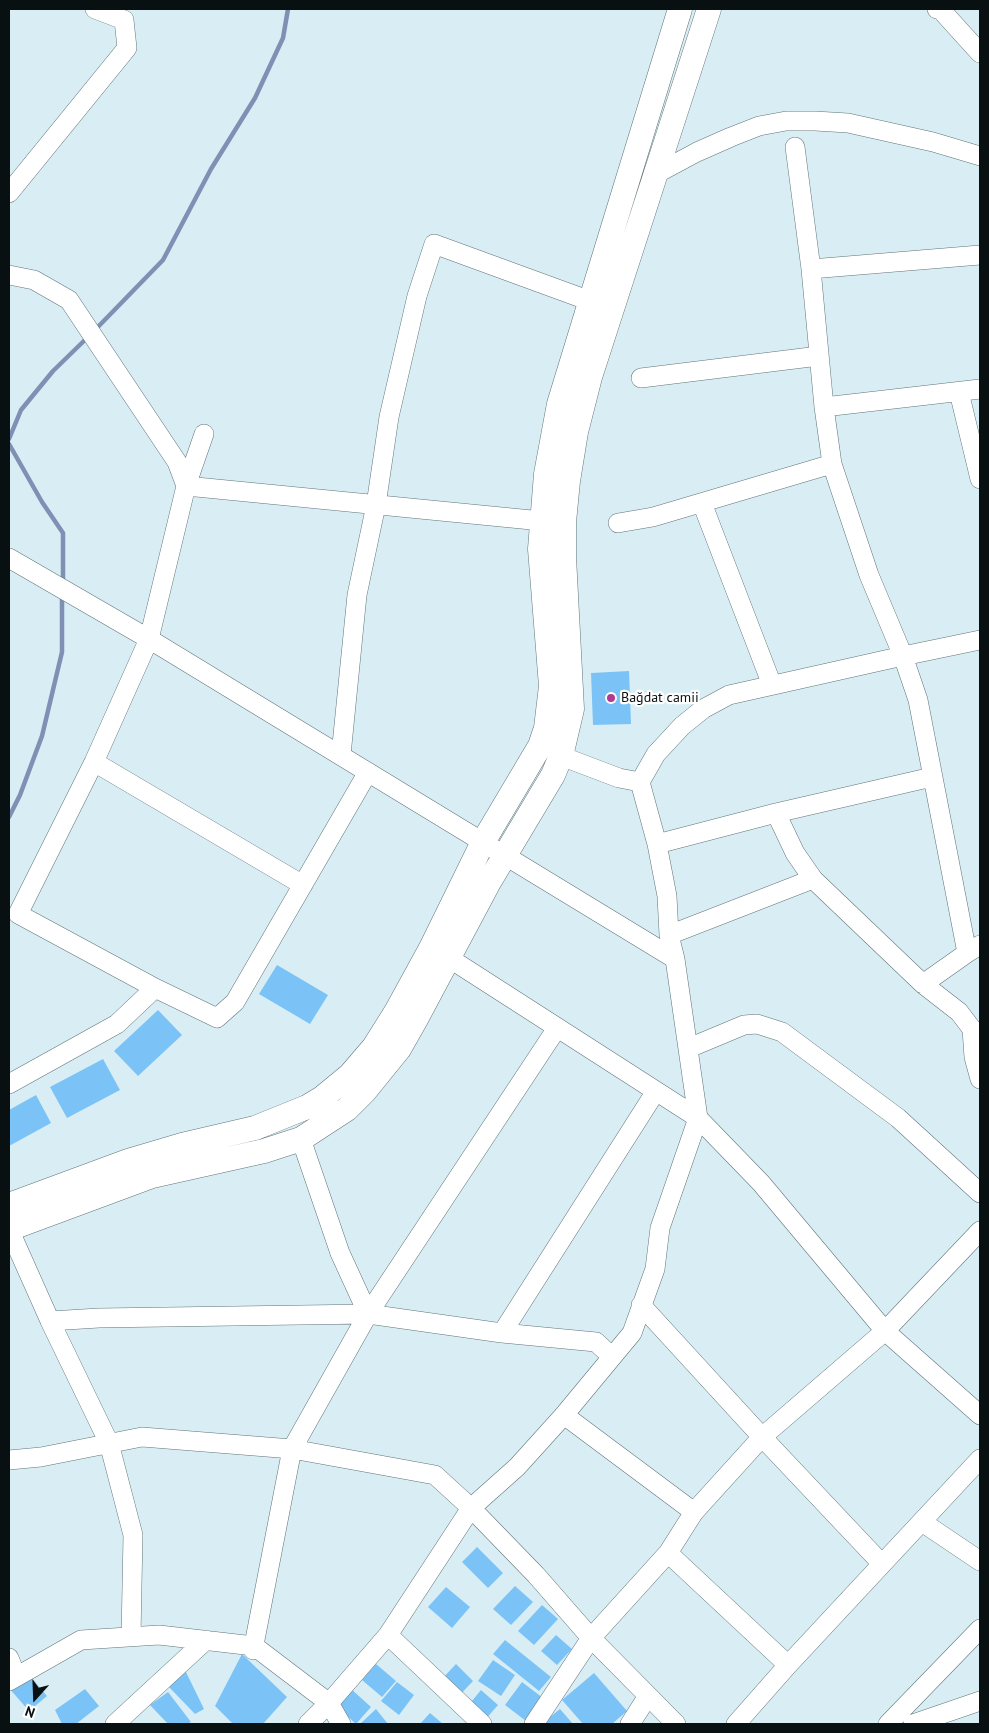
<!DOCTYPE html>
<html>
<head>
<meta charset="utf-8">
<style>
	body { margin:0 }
	#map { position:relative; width:989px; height:1733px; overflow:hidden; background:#d8eef4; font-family:"PT Sans",sans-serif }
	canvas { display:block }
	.frame { position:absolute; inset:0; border:10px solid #081011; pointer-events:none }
	.north { position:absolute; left:10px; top:1673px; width:50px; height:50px; -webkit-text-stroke:4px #fff; paint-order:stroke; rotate:200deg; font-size:14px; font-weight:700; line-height:20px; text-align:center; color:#081011 }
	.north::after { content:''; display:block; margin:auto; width:18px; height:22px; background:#081011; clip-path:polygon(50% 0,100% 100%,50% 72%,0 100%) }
</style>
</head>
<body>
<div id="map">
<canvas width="989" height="1733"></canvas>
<div class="frame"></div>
<div class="north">N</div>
</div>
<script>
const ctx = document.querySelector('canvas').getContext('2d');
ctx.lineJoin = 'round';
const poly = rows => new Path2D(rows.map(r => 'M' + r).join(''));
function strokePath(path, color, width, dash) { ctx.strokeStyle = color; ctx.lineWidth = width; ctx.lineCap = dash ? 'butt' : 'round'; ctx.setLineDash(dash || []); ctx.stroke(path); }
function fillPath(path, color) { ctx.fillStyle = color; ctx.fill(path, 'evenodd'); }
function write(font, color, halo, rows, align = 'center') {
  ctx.font = font + ' "PT Sans",sans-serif'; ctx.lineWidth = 4.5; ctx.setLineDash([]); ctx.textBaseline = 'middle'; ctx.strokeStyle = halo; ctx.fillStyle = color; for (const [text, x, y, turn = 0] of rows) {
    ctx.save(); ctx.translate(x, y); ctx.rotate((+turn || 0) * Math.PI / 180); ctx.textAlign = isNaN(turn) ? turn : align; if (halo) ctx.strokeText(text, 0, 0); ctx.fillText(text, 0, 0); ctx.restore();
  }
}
const stream = poly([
	[94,331,163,260,211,169,255,98,283,38,288,9],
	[9,439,21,410,53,371,89,336],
	[9,444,42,502,63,533,63,584],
	[9,817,20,795,42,736,62,652,62,595]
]);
const building = poly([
	[629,671,631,724,593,725,591,673],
	[277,965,328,995,310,1024,259,994],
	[158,1010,182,1035,138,1076,114,1051],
	[103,1059,120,1090,67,1118,50,1087],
	[36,1095,51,1123,9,1146,9,1110],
	[477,1547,503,1573,488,1588,462,1562],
	[515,1586,533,1602,511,1625,493,1609],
	[446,1587,470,1607,452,1628,428,1607],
	[542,1605,558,1619,534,1645,518,1631],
	[556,1635,572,1649,557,1665,541,1651],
	[505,1640,551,1677,539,1691,493,1654],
	[242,1654,287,1697,263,1724,233,1724,215,1706],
	[493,1660,515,1675,501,1696,478,1681],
	[376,1664,396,1681,382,1697,362,1680],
	[456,1664,473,1681,458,1697,441,1680],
	[185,1670,204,1709,195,1714,167,1685],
	[594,1673,627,1711,612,1724,583,1724,562,1700],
	[30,1676,47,1696,29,1711,9,1688],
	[397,1682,414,1695,399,1715,381,1701],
	[522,1682,543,1698,526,1721,505,1705],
	[350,1688,371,1707,356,1724,335,1705],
	[85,1689,99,1706,76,1724,62,1724,55,1710],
	[481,1690,498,1705,484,1721,467,1707],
	[168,1692,191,1722,187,1724,168,1724,150,1705],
	[376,1709,388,1724,360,1724],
	[560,1709,573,1724,548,1724,545,1721],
	[430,1713,443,1724,420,1724]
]);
const minor = poly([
	[937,9,941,10,980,53],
	[795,147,811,269,824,407,832,464,869,575,903,656,918,700,967,953],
	[656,174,697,152,731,137,759,126,786,121,815,121,848,123,933,142,980,156],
	[9,193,127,48,124,20,95,9],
	[811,269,980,255],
	[9,275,34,280,69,300,177,462,186,486],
	[641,378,819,356],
	[959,392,980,479],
	[824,407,980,389],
	[186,486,204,434],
	[702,503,772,685],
	[618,523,653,517,832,464],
	[9,558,149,639,675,959],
	[341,755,357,595,376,505,389,417,417,296,434,244,590,301],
	[94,762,303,885],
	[368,772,235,1002,217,1018,155,988,18,914,94,762,149,639,186,486,542,521],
	[640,782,656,754,682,726,703,709,729,695,903,656,980,640],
	[776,813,795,853,813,879,923,984,959,1012,972,1029,974,1057,980,1079],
	[657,844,776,813,932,777],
	[669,935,813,879],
	[449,958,698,1118,761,1183,885,1331,980,1415],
	[923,984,967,953,980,945],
	[689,1048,744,1025,757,1024,782,1032,898,1118,980,1193],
	[9,1084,117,1024,155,988],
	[9,1229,50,1321,109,1443,133,1535,131,1637],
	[641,1305,762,1437,882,1564],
	[368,1314,557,1028],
	[50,1321,99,1318,368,1314,502,1333,596,1342,611,1356],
	[502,1333,656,1091],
	[564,1415,694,1512],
	[9,1460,41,1457,142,1437,292,1449,435,1475,471,1508,536,1575,591,1638,676,1724],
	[922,1522,980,1561],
	[668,1553,788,1665],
	[388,1635,482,1724],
	[253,1650,292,1449,368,1314,340,1253,301,1139],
	[9,1658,16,1676],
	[9,1681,81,1640,159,1635,254,1646,329,1703,341,1724],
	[115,1724,206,1640],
	[308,1724,329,1703,388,1635,471,1508,517,1467,564,1415,632,1333,655,1269,660,1228,698,1118,675,959,669,935,667,896,657,844,640,782,619,778,561,756],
	[534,1724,591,1638,668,1553,694,1512,762,1437,885,1331,980,1231],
	[630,1724,648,1696],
	[736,1724,788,1665,980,1459],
	[888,1724,980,1629],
	[913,1724,980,1701]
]);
const major = poly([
	[9,1205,128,1161,182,1145,255,1128,307,1107,322,1098,350,1075,374,1047,396,1012,431,948,483,842,540,746,546,728,551,686,540,549,546,474,559,404,680,9],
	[9,1229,152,1176,264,1151,301,1139,347,1109,365,1091,399,1049,416,1019,489,882,553,775,561,756,572,709,564,557,564,522,568,481,576,432,590,377,709,9]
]);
const markers = [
	[611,698,5,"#b1398e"]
];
const poiNames = [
	["Bağdat camii",621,698]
];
strokePath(stream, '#7e91b5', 4.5);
fillPath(building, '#7bc3f6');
strokePath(minor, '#617479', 20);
strokePath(major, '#617479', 25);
strokePath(minor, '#fff', 19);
strokePath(major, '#fff', 24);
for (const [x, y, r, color] of markers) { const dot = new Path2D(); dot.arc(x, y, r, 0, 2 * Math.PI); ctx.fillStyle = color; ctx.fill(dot); strokePath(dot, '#fff', 2); }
write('14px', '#081011', '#fff', poiNames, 'left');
</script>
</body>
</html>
